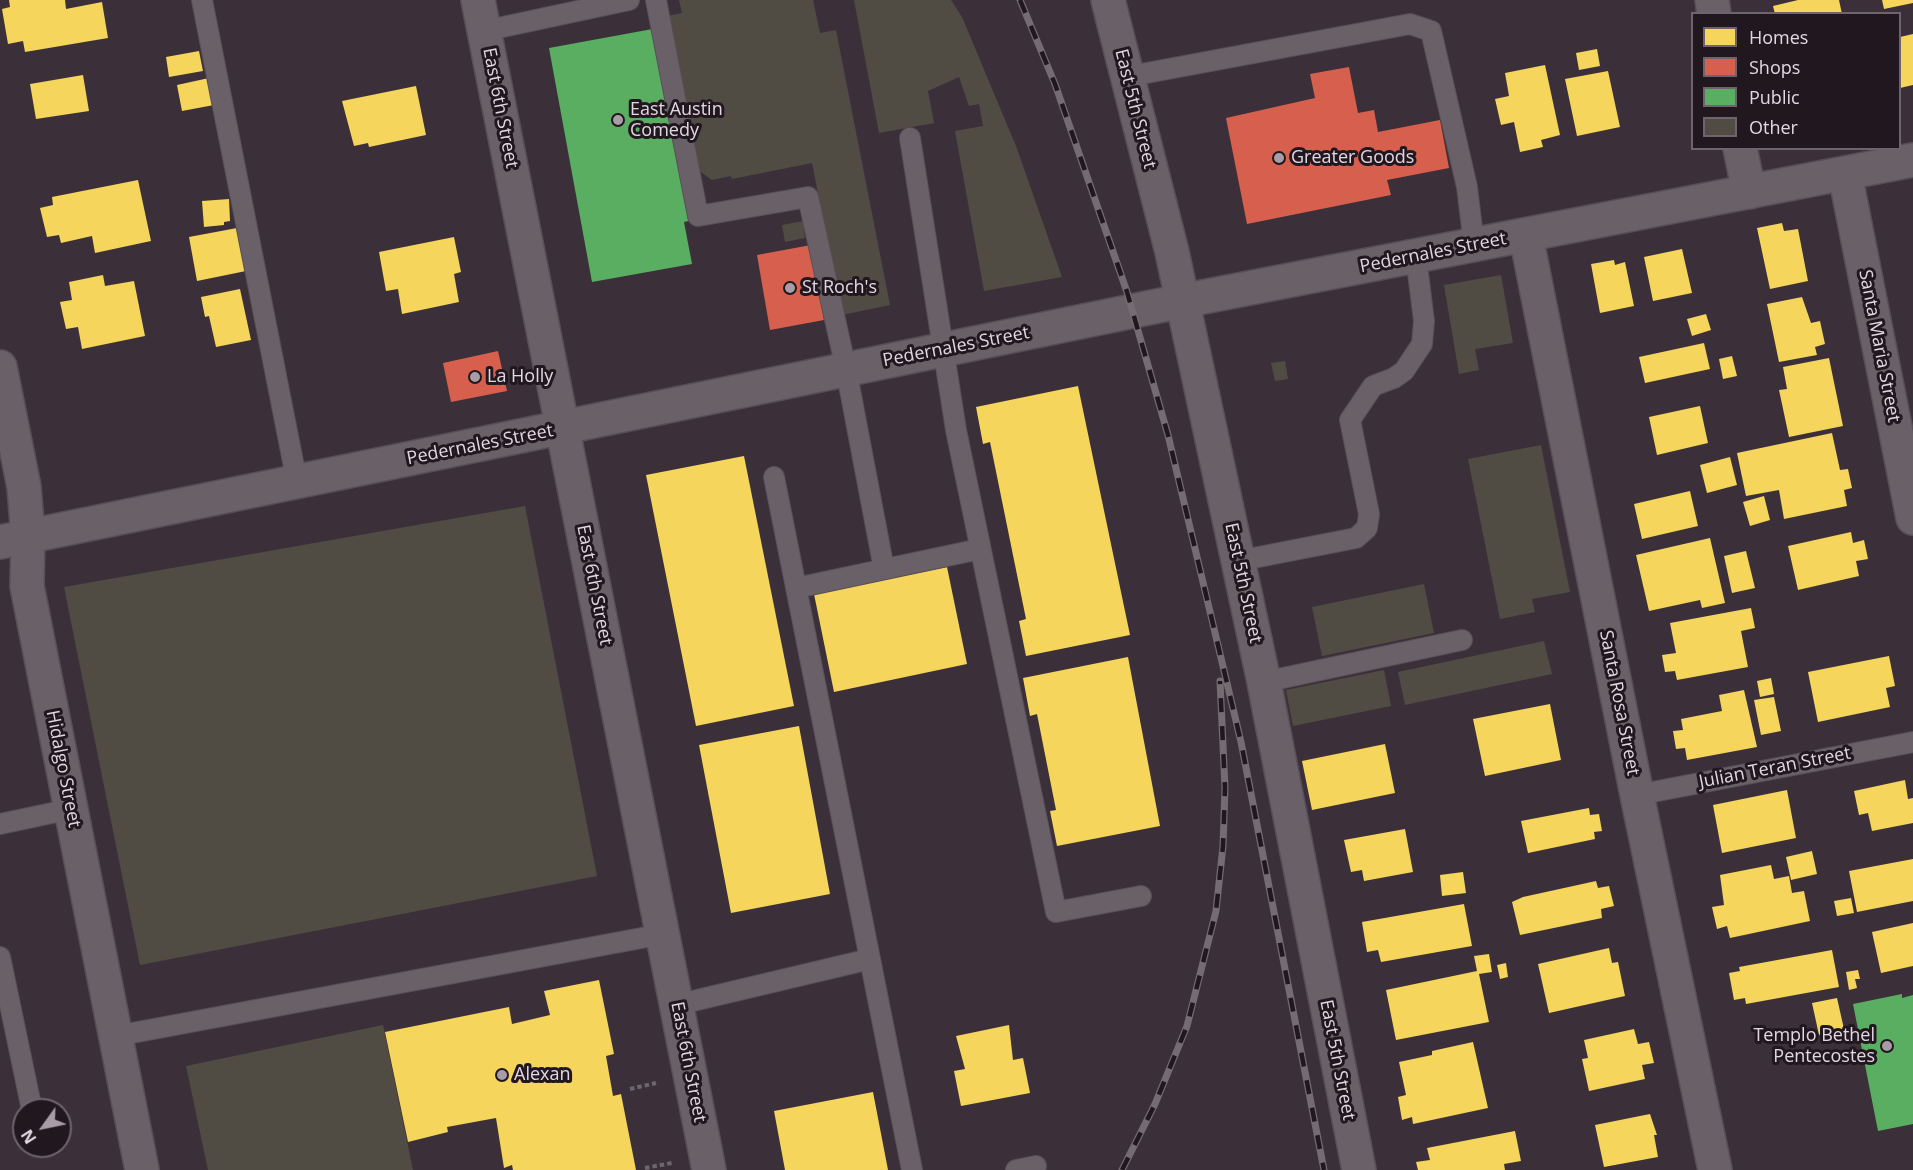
<!DOCTYPE html>
<html>
<head>
<meta charset="utf-8">
<style>
	body { margin:0 }
	#map { position:relative; width:1913px; height:1170px; overflow:hidden; background:#3b3039; font-family:"Open Sans",sans-serif }
	canvas { display:block }
	.legend { position:absolute; left:1691px; top:12px; width:210px; height:138px; box-sizing:border-box; background:#21171f; border:2px solid #6f636d; margin:0; padding:8px 10px; list-style:none; font-size:18px; color:#e3d6e1 }
	.legend li { display:flex; align-items:center; gap:12px; height:30px }
	.legend b { width:30px; border:2px solid #6f636d }
	.north { position:absolute; left:12px; top:1098px; width:60px; height:60px; box-sizing:border-box; background:#21171f; border:2px solid #6f636d; border-radius:50%; rotate:237deg; font-size:16px; font-weight:700; line-height:24px; text-align:center; color:#e3d6e1 }
	.north::after { content:''; display:block; margin:auto; width:21px; height:27px; background:#a89ca6; clip-path:polygon(50% 0,100% 100%,50% 72%,0 100%) }
</style>
</head>
<body>
<div id="map">
<canvas width="1913" height="1170"></canvas>
<ul class="legend">
<li><b style="height:16px;background:#f6d55c"></b>Homes</li>
<li><b style="height:16px;background:#d6604d"></b>Shops</li>
<li><b style="height:16px;background:#5aae61"></b>Public</li>
<li><b style="height:16px;background:#504c44"></b>Other</li>
</ul>
<div class="north">N</div>
</div>
<script>
const ctx = document.querySelector('canvas').getContext('2d');
ctx.lineJoin = 'round';
function fillPath(path, color) { ctx.fillStyle = color; ctx.fill(path, 'evenodd'); }
const poly = rows => new Path2D(rows.map(r => 'M' + r).join(''));
function strokePath(path, color, width, dash) { ctx.strokeStyle = color; ctx.lineWidth = width; ctx.lineCap = dash ? 'butt' : 'round'; ctx.setLineDash(dash || []); ctx.stroke(path); }
function write(font, color, halo, rows, align = 'center') {
  ctx.font = font + ' "Open Sans",sans-serif'; ctx.lineWidth = 6; ctx.setLineDash([]); ctx.textBaseline = 'middle'; ctx.strokeStyle = halo; ctx.fillStyle = color; for (const [text, x, y, turn = 0] of rows) {
    ctx.save(); ctx.translate(x, y); ctx.rotate((+turn || 0) * Math.PI / 180); ctx.textAlign = isNaN(turn) ? turn : align; if (halo) ctx.strokeText(text, 0, 0); ctx.fillText(text, 0, 0); ctx.restore();
  }
}
const homes = poly([
	[9,0,65,0,66,9,102,2,108,38,25,52,23,41,8,44,2,9,10,7],
	[1798,0,1839,0,1842,14,1775,14,1773,6],
	[1882,0,1913,0,1913,3,1884,9],
	[1913,34,1913,85,1900,88,1900,37],
	[1597,49,1600,66,1579,70,1576,53],
	[199,51,203,71,169,77,166,57],
	[1545,65,1560,135,1541,140,1543,147,1520,152,1514,122,1501,125,1495,99,1509,96,1505,73],
	[1608,71,1620,127,1577,136,1565,79],
	[83,75,89,111,36,119,30,84],
	[209,78,214,105,182,111,177,85],
	[416,86,426,135,369,147,368,143,354,146,342,101],
	[138,180,151,241,95,253,92,236,61,243,59,235,47,237,40,208,53,205,52,197],
	[229,199,230,221,224,222,224,225,204,227,202,201],
	[1782,223,1784,231,1798,229,1808,281,1770,289,1757,228],
	[237,228,246,271,197,281,189,237],
	[454,237,461,272,454,274,459,302,402,314,398,289,386,291,379,252],
	[1682,249,1692,293,1653,301,1644,257],
	[1614,260,1615,265,1625,262,1634,306,1600,313,1591,264],
	[103,275,105,286,134,281,145,336,82,349,78,327,66,329,60,302,72,300,69,282],
	[240,289,251,340,216,347,209,316,205,317,201,297],
	[1802,297,1811,323,1820,321,1825,344,1815,347,1817,355,1779,362,1767,304],
	[1706,314,1711,330,1692,336,1687,319],
	[1704,343,1710,369,1645,383,1639,357],
	[1732,356,1737,376,1723,379,1719,359],
	[1829,358,1843,426,1789,437,1779,390,1787,389,1783,367],
	[1078,386,1130,635,1026,656,1019,621,1026,619,990,442,983,444,976,407],
	[1700,406,1708,443,1657,455,1649,417],
	[1832,433,1840,470,1848,469,1852,488,1844,490,1847,506,1784,519,1779,490,1746,496,1737,453],
	[744,456,794,706,696,726,646,475],
	[1730,457,1737,485,1707,493,1700,465],
	[1690,491,1698,526,1642,539,1634,504],
	[1764,496,1770,520,1750,526,1743,502],
	[1851,532,1853,543,1864,540,1868,559,1856,561,1859,576,1798,590,1788,546],
	[1710,538,1725,603,1702,608,1700,600,1649,611,1636,555],
	[1746,551,1755,588,1732,593,1724,556],
	[947,567,967,664,834,692,814,594],
	[1751,608,1755,628,1741,631,1748,667,1677,680,1675,671,1665,672,1662,655,1676,653,1670,623],
	[1889,656,1895,686,1886,688,1890,707,1818,722,1808,672],
	[1128,657,1160,826,1057,846,1050,811,1056,810,1037,714,1030,716,1023,678],
	[1771,678,1774,694,1760,697,1757,681],
	[1744,690,1757,747,1687,760,1685,748,1676,749,1673,731,1683,730,1681,719,1722,711,1719,695],
	[1774,697,1781,731,1761,735,1754,700],
	[1550,704,1561,760,1485,776,1473,719],
	[799,726,830,894,731,913,699,745],
	[1385,744,1395,793,1312,810,1302,761],
	[1905,780,1908,799,1913,798,1913,823,1872,831,1868,813,1859,815,1854,791],
	[1787,790,1796,838,1722,853,1713,805],
	[1589,808,1590,815,1599,814,1602,831,1594,832,1595,839,1528,853,1521,821],
	[1405,829,1413,872,1364,881,1362,870,1351,872,1344,840],
	[1812,851,1817,874,1791,880,1786,857],
	[1913,859,1913,901,1857,912,1849,871],
	[1771,865,1774,879,1789,876,1792,893,1804,891,1810,921,1730,938,1727,926,1717,929,1712,907,1724,905,1720,875],
	[1463,872,1466,893,1442,896,1440,875],
	[1596,881,1598,888,1609,886,1614,906,1601,909,1602,918,1520,935,1512,902,1523,897],
	[1851,898,1854,913,1837,916,1834,901],
	[1464,904,1472,946,1381,962,1378,950,1367,952,1362,922],
	[1913,923,1913,966,1881,973,1872,932],
	[1609,948,1612,963,1618,962,1625,996,1549,1013,1538,964],
	[1832,950,1839,987,1746,1004,1745,998,1734,1000,1729,973,1740,971,1739,967],
	[1489,954,1492,972,1479,974,1489,1022,1396,1040,1386,990,1477,971,1474,956],
	[1506,963,1508,977,1500,979,1497,965],
	[1858,970,1860,979,1855,979,1857,988,1849,990,1846,972],
	[599,980,614,1054,606,1056,613,1096,621,1094,636,1170,513,1170,512,1165,504,1168,496,1118,447,1127,448,1132,408,1142,385,1032,509,1007,512,1024,550,1015,544,991],
	[1837,998,1844,1029,1819,1035,1812,1003],
	[1009,1025,1013,1060,1023,1058,1030,1093,961,1106,954,1071,965,1069,956,1036],
	[1634,1029,1638,1044,1649,1042,1654,1063,1642,1065,1645,1079,1589,1091,1582,1059,1588,1058,1584,1040],
	[1473,1042,1488,1108,1413,1124,1412,1117,1402,1120,1398,1097,1406,1095,1399,1062,1432,1055,1432,1051],
	[873,1092,888,1170,785,1170,774,1111],
	[1650,1114,1657,1135,1654,1135,1658,1157,1604,1167,1595,1125],
	[1515,1131,1521,1161,1504,1164,1505,1170,1418,1170,1416,1162,1430,1160,1427,1148]
]);
const shops = poly([
	[1349,67,1358,113,1374,110,1378,132,1440,120,1449,168,1387,180,1391,195,1247,224,1226,118,1315,98,1310,74],
	[811,245,824,320,770,330,757,255],
	[498,351,507,391,451,402,443,363]
]);
const public = poly([
	[658,28,693,220,684,222,692,264,592,282,549,48],
	[1902,994,1902,998,1913,995,1913,1124,1878,1131,1853,1004]
]);
const building = poly([
	[679,0,813,0,820,33,836,30,890,305,842,315,812,163,732,179,731,176,712,180,692,166,662,17,682,13],
	[854,0,951,0,962,17,1016,146,1062,277,984,291,955,131,983,126,979,104,969,106,959,77,928,91,934,123,879,133],
	[803,221,805,238,785,242,782,225],
	[1501,275,1513,343,1475,349,1479,370,1459,374,1444,285],
	[1285,361,1288,379,1275,381,1271,363],
	[1541,445,1570,592,1532,599,1535,612,1500,619,1468,459],
	[525,506,597,876,140,965,64,587],
	[1424,584,1434,633,1322,656,1312,607],
	[1544,641,1552,674,1405,705,1398,672],
	[1384,670,1391,706,1293,726,1286,690],
	[383,1025,413,1170,208,1170,186,1066]
]);
const path = poly([
	[630,1089,656,1083],
	[645,1168,672,1163]
]);
const lane = poly([
	[202,0,297,482],
	[656,0,698,216,808,197,846,369,884,569],
	[484,31,629,0],
	[1125,77,1410,24,1431,31,1467,187,1474,245],
	[910,138,956,430,1056,912,1141,896],
	[774,477,870,959],
	[1238,561,1356,538,1367,528,1369,514,1350,420,1373,386,1394,378,1404,371,1422,344,1424,321,1416,257],
	[796,588,980,549],
	[1264,682,1462,640],
	[1637,795,1913,742],
	[0,824,71,809],
	[0,957,32,1110],
	[676,1005,870,959,912,1170],
	[116,1036,663,934],
	[1016,1170,1036,1166]
]);
const street = poly([
	[478,0,709,1170],
	[1712,0,1714,14],
	[1740,148,1749,192],
	[1845,174,1913,518],
	[1526,236,1637,795,1715,1170],
	[0,367,24,487,28,536,27,586,142,1170]
]);
const secondary = poly([
	[1108,0,1172,252,1264,682,1359,1170],
	[0,542,1182,301,1913,160]
]);
const rail = poly([
	[1020,0,1055,84,1127,292,1168,435,1241,742,1324,1170],
	[1122,1170,1155,1104,1187,1026,1216,911,1223,846,1225,788,1220,681]
]);
const markers = [
	[618,120,6,"#a89ca6"],
	[1279,158,6,"#a89ca6"],
	[790,288,6,"#a89ca6"],
	[475,377,6,"#a89ca6"],
	[1887,1046,6,"#a89ca6"],
	[502,1075,6,"#a89ca6"]
];
const streetNames = [
	["East 6th Street",500,108,79],
	["East 5th Street",1135,109,76],
	["Pedernales Street",1433,253,-11],
	["Santa Maria Street",1879,346,79],
	["Pedernales Street",956,347,-11],
	["Pedernales Street",480,445,-11],
	["East 5th Street",1243,583,78],
	["East 6th Street",594,585,79],
	["Santa Rosa Street",1619,703,79],
	["Julian Teran Street",1775,768,-11],
	["Hidalgo Street",63,769,79],
	["East 5th Street",1337,1060,79],
	["East 6th Street",688,1062,79]
];
const poiNames = [
	["East Austin",630,110],
	["Comedy",630,131],
	["Greater Goods",1291,158],
	["St Roch's",802,288],
	["La Holly",487,377],
	["Templo Bethel",1875,1036,"right"],
	["Pentecostes",1875,1057,"right"],
	["Alexan",514,1075]
];
fillPath(homes, '#f6d55c');
fillPath(shops, '#d6604d');
fillPath(public, '#5aae61');
fillPath(building, '#504c44');
strokePath(lane, '#584e57', 22);
strokePath(street, '#584e57', 36);
strokePath(secondary, '#584e57', 36);
strokePath(path, '#6d666c', 4, [4.5, 3]);
strokePath(lane, '#6a6068', 20);
strokePath(street, '#6a6068', 33);
strokePath(secondary, '#696068', 33);
strokePath(rail, '#746c72', 7);
strokePath(rail, '#21171f', 4.5, [14]);
for (const [x, y, r, color] of markers) { const dot = new Path2D(); dot.arc(x, y, r, 0, 2 * Math.PI); ctx.fillStyle = color; ctx.fill(dot); strokePath(dot, '#21171f', 2); }
write('18px', '#e3d6e1', '#21171f', streetNames);
write('18px', '#e3d6e1', '#21171f', poiNames, 'left');
</script>
</body>
</html>
